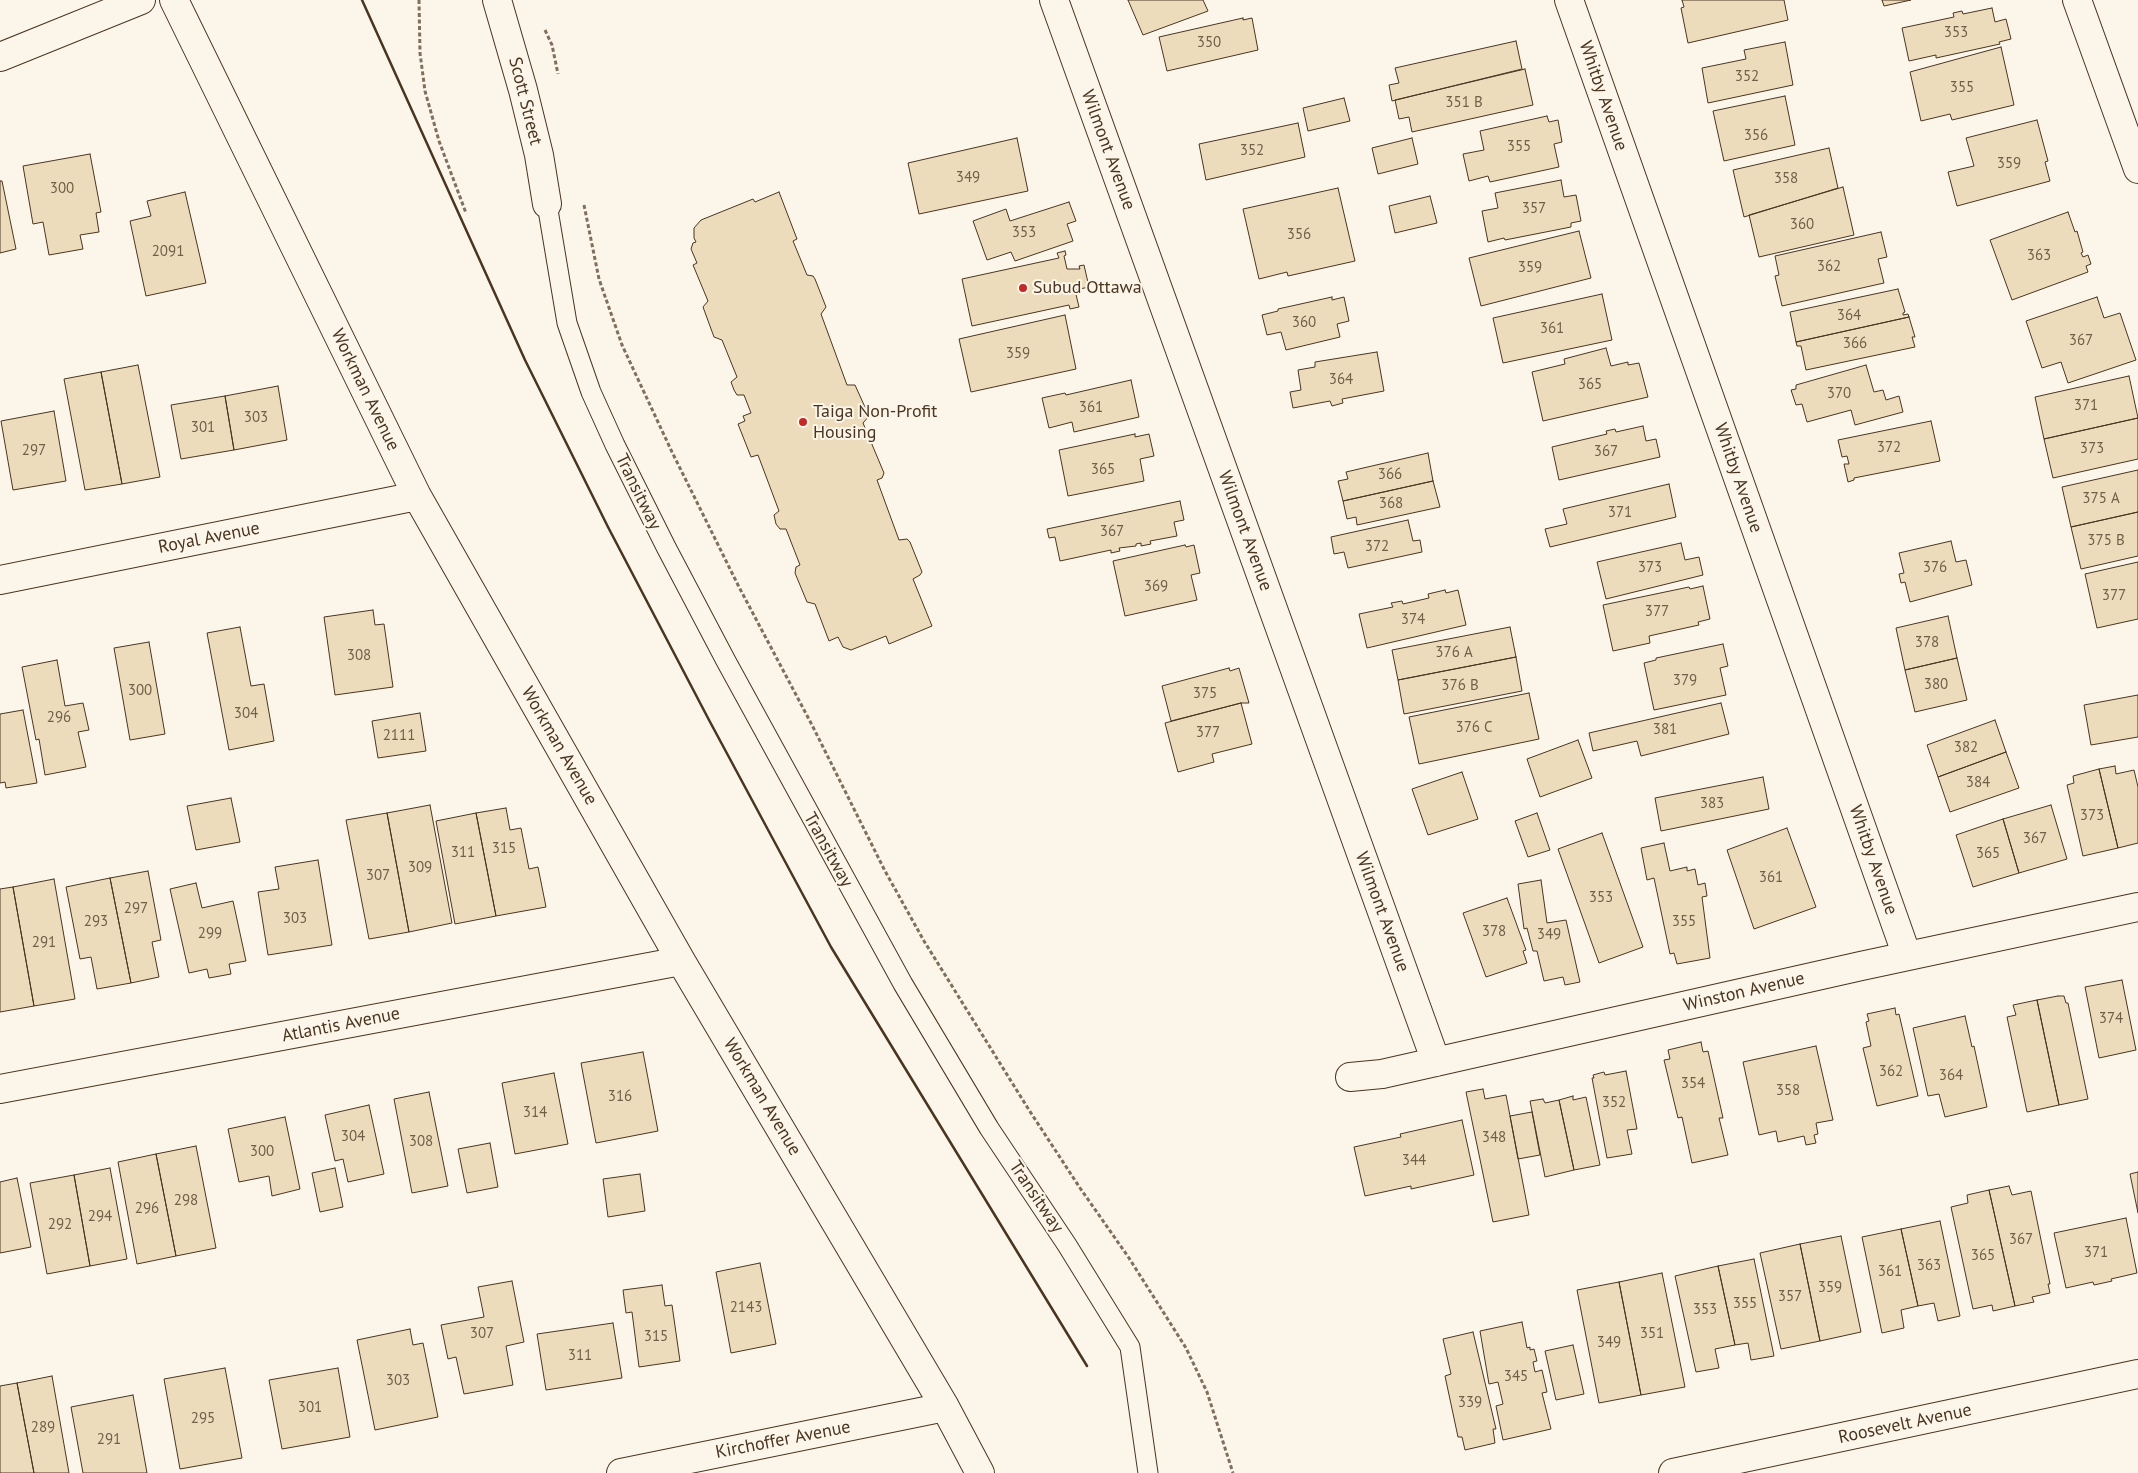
<!DOCTYPE html>
<html>
<head>
<meta charset="utf-8">
<style>
	body { margin:0 }
	canvas { display:block; background:#fbf6e9 }
</style>
</head>
<body>
<canvas width="2138" height="1473"></canvas>
<script>
const ctx = document.querySelector('canvas').getContext('2d');
ctx.lineJoin = 'round';
function fillPath(path, color) { ctx.fillStyle = color; ctx.fill(path, 'evenodd'); }
const poly = rows => new Path2D(rows.map(r => 'M' + r).join(''));
function strokePath(path, color, width, dash) { ctx.strokeStyle = color; ctx.lineWidth = width; ctx.lineCap = dash ? 'butt' : 'round'; ctx.setLineDash(dash || []); ctx.stroke(path); }
function write(font, color, halo, rows, align = 'center') {
  ctx.font = font + ' "PT Sans",sans-serif'; ctx.lineWidth = 4; ctx.setLineDash([]); ctx.textBaseline = 'middle'; ctx.strokeStyle = halo; ctx.fillStyle = color; for (const [text, x, y, turn = 0] of rows) {
    ctx.save(); ctx.translate(x, y); ctx.rotate((+turn || 0) * Math.PI / 180); ctx.textAlign = isNaN(turn) ? turn : align; if (halo) ctx.strokeText(text, 0, 0); ctx.fillText(text, 0, 0); ctx.restore();
  }
}
const building = poly([
	[1128,0,1203,0,1208,11,1143,35,1128,0],
	[1682,0,1784,0,1788,20,1688,43,1681,8,1684,7,1682,0],
	[1882,0,1911,0,1884,6,1882,0],
	[1992,8,1995,22,2006,19,2011,39,1999,42,2000,44,1936,58,1936,55,1909,61,1902,28,1954,17,1953,13,1962,11,1963,14,1992,8],
	[1243,18,1243,20,1252,18,1258,50,1167,71,1159,37,1243,18],
	[1516,41,1522,69,1392,101,1389,85,1399,83,1395,68,1516,41],
	[1785,42,1793,85,1708,103,1702,68,1746,59,1744,50,1785,42],
	[2001,47,2014,105,1952,120,1950,114,1921,121,1910,72,2001,47],
	[1525,69,1533,105,1412,132,1409,117,1399,119,1395,100,1525,69],
	[1785,96,1795,145,1724,161,1713,111,1785,96],
	[1344,98,1350,121,1308,131,1303,108,1344,98],
	[1547,116,1549,122,1558,120,1562,142,1554,144,1559,167,1490,182,1488,176,1469,181,1463,154,1484,150,1480,131,1547,116],
	[2037,120,2048,161,2045,162,2050,181,1957,206,1948,172,1974,166,1966,138,2037,120],
	[1298,123,1305,157,1206,180,1199,144,1298,123],
	[1017,138,1028,191,919,214,908,163,1017,138],
	[1412,138,1418,164,1378,174,1372,148,1412,138],
	[1829,148,1838,188,1744,217,1733,170,1829,148],
	[90,154,101,212,96,213,99,232,80,235,83,249,49,255,43,222,33,224,23,166,90,154],
	[1561,180,1564,197,1576,195,1581,221,1571,223,1571,227,1505,240,1504,238,1488,242,1482,211,1498,208,1495,193,1561,180],
	[0,181,2,181,16,249,0,253,0,181],
	[1843,187,1854,235,1759,257,1749,215,1843,187],
	[1338,188,1355,261,1288,276,1287,272,1259,279,1243,209,1338,188],
	[185,192,206,283,146,296,130,221,151,216,147,201,185,192],
	[779,192,797,239,793,241,807,275,813,276,815,279,826,307,821,314,847,385,855,385,869,416,863,423,884,473,882,478,877,480,899,540,907,539,910,542,922,572,920,575,913,579,932,626,889,644,886,636,851,650,843,647,838,637,829,641,815,604,807,602,795,573,796,567,800,565,786,529,780,529,776,524,774,515,779,511,758,455,751,457,738,424,745,421,743,416,751,413,744,395,737,395,734,390,731,382,737,377,722,340,714,337,703,307,708,301,693,265,697,263,691,249,693,243,696,242,694,238,694,228,701,220,753,199,755,202,779,192],
	[1430,196,1437,223,1395,233,1389,206,1430,196],
	[1069,202,1076,221,1067,224,1073,241,1015,261,1011,252,987,260,973,221,1006,209,1010,221,1069,202],
	[2068,212,2075,232,2077,231,2083,252,2081,253,2083,257,2088,255,2091,264,2086,266,2088,272,2012,300,1990,240,2068,212],
	[1579,231,1591,278,1481,306,1469,258,1579,231],
	[1881,232,1887,257,1878,259,1884,283,1782,306,1775,276,1779,275,1775,256,1881,232],
	[1065,251,1066,255,1064,256,1067,269,1080,269,1079,266,1084,265,1089,287,1075,290,1079,307,1070,309,1069,305,972,326,962,279,1059,258,1057,253,1065,251],
	[1898,289,1905,312,1903,313,1903,315,1908,314,1909,317,1796,342,1790,312,1898,289],
	[1602,294,1612,340,1503,363,1493,318,1602,294],
	[1332,297,1332,300,1344,297,1349,321,1337,324,1340,337,1286,350,1281,332,1267,335,1262,315,1278,311,1278,309,1332,297],
	[2097,297,2104,318,2120,313,2136,360,2068,383,2061,362,2042,368,2026,321,2097,297],
	[1065,315,1076,369,971,392,959,339,1065,315],
	[1909,317,1915,337,1912,337,1915,347,1806,370,1801,346,1797,346,1796,342,1909,317],
	[1606,348,1611,366,1628,362,1628,365,1639,363,1648,397,1543,421,1532,372,1565,364,1564,359,1606,348],
	[1377,352,1384,391,1342,399,1343,403,1332,406,1330,401,1293,408,1290,392,1301,390,1298,370,1315,367,1315,362,1377,352],
	[138,365,160,477,122,484,101,372,138,365],
	[1866,365,1874,392,1883,390,1886,400,1899,396,1903,412,1855,425,1851,410,1807,422,1802,404,1796,405,1791,390,1796,389,1796,385,1866,365],
	[101,372,122,484,85,490,64,379,101,372],
	[2129,376,2138,418,2044,439,2035,397,2129,376],
	[1131,380,1139,417,1074,432,1072,422,1049,428,1042,398,1065,393,1066,395,1131,380],
	[278,386,287,440,234,450,225,396,278,386],
	[225,396,234,450,181,459,171,405,225,396],
	[54,411,66,481,13,490,1,421,54,411],
	[2138,418,2138,459,2053,478,2044,439,2138,418],
	[1931,421,1940,461,1854,478,1854,480,1848,482,1844,464,1849,464,1847,456,1842,457,1838,440,1931,421],
	[1643,426,1646,441,1656,439,1660,457,1559,480,1552,447,1607,434,1606,431,1615,429,1616,432,1643,426],
	[1135,434,1135,437,1149,434,1154,456,1140,459,1144,481,1068,496,1059,450,1135,434],
	[1428,453,1433,481,1343,501,1338,481,1348,479,1346,472,1428,453],
	[2138,470,2138,512,2071,527,2062,487,2138,470],
	[1433,481,1440,507,1357,525,1356,517,1347,519,1343,501,1433,481],
	[1669,484,1676,517,1550,547,1545,529,1567,524,1563,509,1669,484],
	[1180,501,1184,520,1174,522,1177,536,1150,541,1151,544,1141,546,1141,543,1136,544,1136,546,1119,548,1120,551,1111,553,1111,550,1060,561,1055,537,1049,538,1047,529,1180,501],
	[2138,512,2138,556,2081,569,2071,527,2138,512],
	[1408,520,1413,541,1420,540,1422,552,1348,568,1344,552,1334,554,1331,537,1408,520],
	[1951,541,1956,562,1966,560,1972,585,1910,602,1905,582,1901,583,1899,574,1904,573,1899,553,1951,541],
	[1681,543,1685,560,1699,557,1703,575,1606,599,1597,562,1681,543],
	[1185,545,1186,547,1194,545,1200,573,1191,575,1197,600,1125,616,1113,561,1185,545],
	[2138,562,2138,619,2097,628,2085,574,2138,562],
	[1703,586,1710,619,1698,622,1699,625,1649,636,1650,643,1613,651,1603,605,1689,587,1690,589,1703,586],
	[1445,590,1446,593,1458,590,1466,625,1367,648,1359,614,1393,607,1391,603,1402,601,1403,604,1429,598,1428,594,1445,590],
	[373,610,375,625,384,624,393,687,335,695,324,617,373,610],
	[1948,616,1957,658,1905,670,1896,628,1948,616],
	[240,627,251,686,264,684,274,741,229,750,207,633,240,627],
	[1510,627,1516,657,1398,680,1392,650,1510,627],
	[149,642,165,734,130,740,114,648,149,642],
	[1723,644,1728,666,1720,668,1726,695,1654,710,1644,663,1656,660,1656,658,1723,644],
	[1516,657,1522,691,1404,714,1398,680,1516,657],
	[1957,658,1967,700,1915,712,1905,670,1957,658],
	[57,660,65,706,83,703,89,730,78,732,86,767,45,775,39,739,36,740,22,667,57,660],
	[1229,668,1230,671,1239,668,1249,703,1241,703,1171,721,1162,686,1229,668],
	[1529,693,1539,739,1419,764,1409,717,1529,693],
	[2138,695,2138,737,2091,745,2084,705,2138,695],
	[1241,703,1252,744,1212,754,1214,762,1178,772,1165,723,1241,703],
	[1721,703,1729,734,1641,756,1637,741,1593,751,1589,733,1721,703],
	[23,710,37,783,6,788,5,782,0,783,0,714,23,710],
	[420,713,426,751,378,758,372,721,420,713],
	[1995,720,2006,752,1938,777,1927,745,1995,720],
	[1578,740,1592,778,1540,797,1527,759,1578,740],
	[2006,752,2019,788,1950,812,1938,777,2006,752],
	[2115,766,2116,774,2134,770,2138,787,2138,843,2118,848,2099,769,2115,766],
	[2099,769,2118,848,2083,856,2067,785,2074,783,2073,776,2099,769],
	[1462,772,1478,819,1428,835,1412,789,1462,772],
	[1763,777,1769,809,1661,831,1655,798,1763,777],
	[231,798,240,842,196,850,187,806,231,798],
	[430,805,452,923,409,932,387,813,430,805],
	[2051,805,2067,859,2019,873,2003,819,2051,805],
	[506,808,510,830,521,828,529,869,538,867,546,907,496,916,476,813,506,808],
	[387,813,409,932,369,939,346,820,387,813],
	[476,813,496,916,455,924,436,821,476,813],
	[1537,813,1550,850,1528,857,1515,821,1537,813],
	[2003,819,2019,873,1973,887,1956,835,2003,819],
	[1787,828,1816,907,1754,929,1727,850,1787,828],
	[1602,833,1643,947,1599,963,1558,849,1602,833],
	[1664,843,1670,871,1687,867,1687,871,1695,869,1698,885,1705,883,1707,896,1702,897,1710,958,1677,964,1674,953,1670,954,1654,878,1647,880,1641,848,1664,843],
	[318,860,332,945,268,955,258,892,279,889,275,867,318,860],
	[148,871,161,940,152,942,159,977,131,983,110,878,148,871],
	[110,878,131,983,97,989,91,957,80,959,66,887,110,878],
	[54,879,75,999,34,1006,13,887,54,879],
	[1541,880,1547,923,1566,920,1580,982,1565,985,1563,977,1544,981,1537,951,1533,951,1527,928,1524,929,1518,884,1541,880],
	[196,883,202,908,233,901,246,961,229,964,231,974,209,978,207,969,189,973,170,889,196,883],
	[13,887,34,1006,0,1012,0,889,13,887],
	[1507,898,1526,950,1523,951,1527,963,1486,977,1463,913,1507,898],
	[2122,980,2136,1050,2099,1058,2085,987,2122,980],
	[2058,996,2064,996,2066,1003,2068,1003,2088,1099,2059,1105,2037,1000,2058,996],
	[2037,1000,2059,1105,2027,1112,2007,1017,2016,1015,2013,1005,2037,1000],
	[1895,1008,1896,1015,1899,1014,1918,1096,1877,1106,1863,1048,1871,1046,1866,1022,1869,1021,1867,1014,1895,1008],
	[1965,1016,1972,1047,1974,1046,1987,1107,1945,1117,1939,1094,1928,1096,1913,1028,1965,1016],
	[1701,1042,1703,1052,1708,1051,1723,1118,1719,1118,1728,1155,1692,1163,1682,1117,1678,1118,1664,1060,1670,1059,1668,1050,1701,1042],
	[1816,1046,1833,1120,1816,1123,1818,1134,1814,1135,1816,1143,1806,1145,1804,1136,1778,1142,1776,1131,1759,1135,1743,1062,1816,1046],
	[643,1052,658,1131,596,1143,581,1063,643,1052],
	[1626,1071,1637,1129,1627,1130,1632,1154,1607,1158,1592,1078,1594,1078,1593,1075,1604,1072,1605,1075,1626,1071],
	[554,1073,568,1144,515,1154,502,1083,554,1073],
	[1483,1089,1485,1099,1506,1095,1529,1215,1493,1222,1466,1092,1483,1089],
	[429,1092,448,1186,412,1193,394,1099,429,1092],
	[1573,1096,1573,1100,1586,1097,1600,1165,1574,1170,1559,1100,1573,1096],
	[1543,1099,1545,1103,1559,1100,1574,1170,1545,1177,1530,1101,1543,1099],
	[369,1105,384,1174,348,1182,343,1159,335,1161,325,1115,369,1105],
	[1532,1112,1540,1155,1518,1159,1510,1116,1532,1112],
	[285,1117,300,1189,272,1196,269,1176,239,1182,228,1129,285,1117],
	[1462,1120,1474,1175,1411,1189,1411,1186,1365,1196,1354,1147,1401,1137,1400,1134,1462,1120],
	[490,1143,498,1187,467,1193,458,1149,490,1143],
	[196,1146,216,1248,176,1256,156,1154,196,1146],
	[156,1154,176,1256,137,1264,118,1162,156,1154],
	[110,1168,127,1259,90,1266,74,1175,110,1168],
	[335,1168,343,1207,320,1212,312,1173,335,1168],
	[2138,1172,2138,1213,2130,1174,2138,1172],
	[640,1174,645,1211,608,1217,603,1179,640,1174],
	[74,1175,90,1266,47,1274,30,1183,74,1175],
	[17,1178,31,1247,0,1253,0,1182,17,1178],
	[2009,1186,2012,1195,2031,1191,2050,1284,2048,1284,2050,1293,2032,1297,2034,1302,2015,1306,1989,1190,2009,1186],
	[1989,1190,2015,1306,1993,1311,1992,1305,1973,1309,1951,1207,1968,1203,1967,1195,1989,1190],
	[2126,1218,2137,1273,2111,1279,2112,1281,2094,1285,2093,1282,2066,1288,2054,1233,2126,1218],
	[1940,1221,1960,1316,1938,1321,1934,1303,1918,1306,1901,1229,1940,1221],
	[1901,1229,1918,1306,1901,1310,1904,1328,1882,1333,1862,1237,1901,1229],
	[1841,1236,1861,1332,1820,1341,1800,1244,1841,1236],
	[1800,1244,1820,1341,1781,1349,1760,1253,1800,1244],
	[1754,1259,1774,1356,1751,1360,1748,1343,1735,1345,1718,1266,1754,1259],
	[760,1263,776,1344,731,1353,716,1272,760,1263],
	[1718,1266,1735,1345,1715,1349,1719,1368,1696,1372,1675,1276,1718,1266],
	[1662,1273,1685,1387,1641,1395,1619,1282,1662,1273],
	[512,1281,524,1342,506,1346,513,1385,464,1394,456,1357,448,1359,441,1325,484,1317,478,1287,512,1281],
	[1619,1282,1641,1395,1599,1403,1577,1290,1619,1282],
	[662,1285,665,1306,672,1305,680,1361,639,1367,632,1312,626,1313,623,1290,662,1285],
	[1522,1322,1527,1348,1530,1347,1530,1350,1534,1349,1537,1361,1533,1362,1535,1372,1542,1370,1547,1392,1542,1393,1551,1429,1503,1440,1496,1406,1503,1404,1498,1382,1489,1384,1480,1331,1522,1322],
	[613,1323,622,1378,546,1390,537,1334,613,1323],
	[410,1329,413,1345,423,1343,438,1417,375,1430,357,1340,410,1329],
	[1473,1332,1496,1429,1493,1429,1495,1443,1465,1450,1462,1437,1458,1437,1445,1376,1451,1374,1443,1339,1473,1332],
	[1573,1345,1584,1394,1556,1400,1545,1351,1573,1345],
	[225,1368,242,1458,180,1469,164,1379,225,1368],
	[338,1368,350,1437,282,1449,269,1380,338,1368],
	[52,1376,69,1473,34,1473,17,1383,52,1376],
	[17,1383,34,1473,0,1473,0,1386,17,1383],
	[133,1395,147,1473,83,1473,71,1407,133,1395]
]);
const path = poly([
	[419,0,420,53,425,91,439,141,466,213],
	[545,30,552,45,558,74],
	[584,205,599,279,622,345,672,452,739,587,812,725,885,871,924,941,1029,1110,1080,1188,1129,1258,1186,1348,1207,1392,1233,1473]
]);
const lane = poly([
	[547,204,567,323,591,392,615,445,666,547,726,661,903,984,989,1128,1067,1245,1130,1347,1148,1473]
]);
const street = poly([
	[174,0,417,496,681,961,945,1407,980,1473],
	[497,0,523,90,539,155,547,204],
	[1054,0,1436,1062],
	[1569,0,1907,956],
	[2077,0,2138,169],
	[0,580,417,496],
	[1350,1077,1382,1074,1861,966,2138,907],
	[0,1089,681,961],
	[621,1473,945,1407],
	[1673,1473,2138,1374]
]);
const secondary = poly([
	[0,57,141,0]
]);
const wall = poly([
	[362,0,525,360,608,527,709,720,831,947,1087,1366]
]);
const markers = [
	[1023,288,5,"#c62828"],
	[803,422,5,"#c62828"]
];
const numberNames = [
	["353",1956,33],
	["350",1209,43],
	["352",1747,77],
	["355",1962,88],
	["351 B",1464,103],
	["356",1756,136],
	["355",1519,147],
	["352",1252,151],
	["359",2009,164],
	["349",968,178],
	["358",1786,179],
	["300",62,189],
	["357",1534,209],
	["360",1802,225],
	["353",1024,233],
	["356",1299,235],
	["2091",168,252],
	["363",2039,256],
	["362",1829,267],
	["359",1530,268],
	["364",1849,316],
	["360",1304,323],
	["361",1552,329],
	["367",2081,341],
	["366",1855,344],
	["359",1018,354],
	["364",1341,380],
	["365",1590,385],
	["370",1839,394],
	["371",2086,406],
	["361",1091,408],
	["303",256,418],
	["301",203,428],
	["372",1889,448],
	["373",2092,449],
	["297",34,451],
	["367",1606,452],
	["365",1103,470],
	["366",1390,475],
	["375 A",2101,499],
	["368",1391,504],
	["371",1620,513],
	["367",1112,532],
	["375 B",2106,541],
	["372",1377,547],
	["373",1650,568],
	["376",1935,568],
	["369",1156,587],
	["377",2114,596],
	["377",1657,612],
	["374",1413,620],
	["378",1927,643],
	["376 A",1454,653],
	["308",359,656],
	["379",1685,681],
	["380",1936,685],
	["376 B",1460,686],
	["300",140,691],
	["375",1205,694],
	["304",246,714],
	["296",59,718],
	["376 C",1474,728],
	["381",1665,730],
	["377",1208,733],
	["2111",399,736],
	["382",1966,748],
	["384",1978,783],
	["383",1712,804],
	["373",2092,816],
	["367",2035,839],
	["315",504,849],
	["311",463,853],
	["365",1988,854],
	["309",420,868],
	["307",378,876],
	["361",1771,878],
	["353",1601,898],
	["297",136,909],
	["303",295,919],
	["293",96,922],
	["355",1684,922],
	["378",1494,932],
	["299",210,934],
	["349",1549,935],
	["291",44,943],
	["374",2111,1019],
	["362",1891,1072],
	["364",1951,1076],
	["354",1693,1084],
	["358",1788,1091],
	["316",620,1097],
	["352",1614,1103],
	["314",535,1113],
	["304",353,1137],
	["348",1494,1138],
	["308",421,1142],
	["300",262,1152],
	["344",1414,1161],
	["298",186,1201],
	["296",147,1209],
	["294",100,1217],
	["292",60,1225],
	["367",2021,1240],
	["371",2096,1253],
	["365",1983,1256],
	["363",1929,1266],
	["361",1890,1272],
	["359",1830,1288],
	["357",1790,1297],
	["355",1745,1304],
	["2143",746,1308],
	["353",1705,1310],
	["307",482,1334],
	["351",1652,1334],
	["315",656,1337],
	["349",1609,1343],
	["311",580,1356],
	["345",1516,1377],
	["303",398,1381],
	["339",1470,1403],
	["301",310,1408],
	["295",203,1419],
	["289",43,1428],
	["291",109,1440]
];
const streetNames = [
	["Whitby Avenue",1603,96,71],
	["Scott Street",525,101,76],
	["Wilmont Avenue",1108,150,70],
	["Workman Avenue",365,390,64],
	["Whitby Avenue",1738,478,71],
	["Transitway",638,492,64],
	["Wilmont Avenue",1245,531,70],
	["Royal Avenue",209,538,-11],
	["Workman Avenue",559,746,60],
	["Transitway",828,850,61],
	["Whitby Avenue",1873,860,71],
	["Wilmont Avenue",1382,912,70],
	["Winston Avenue",1744,992,-13],
	["Atlantis Avenue",341,1025,-11],
	["Workman Avenue",762,1097,59],
	["Transitway",1036,1197,56],
	["Roosevelt Avenue",1905,1424,-12],
	["Kirchoffer Avenue",783,1440,-11]
];
const poiNames = [
	["Subud Ottawa",1033,288],
	["Taiga Non-Profit",813,412],
	["Housing",813,433]
];
fillPath(building, '#ecdcbc');
strokePath(building, '#4a3520', 1);
strokePath(lane, '#4a3520', 21);
strokePath(street, '#4a3520', 30);
strokePath(secondary, '#4a3520', 30);
strokePath(path, '#7f6f5c', 3, [4, 2.5]);
strokePath(lane, '#fbf6e9', 19);
strokePath(street, '#fbf6e9', 28);
strokePath(secondary, '#fbf6e9', 28);
strokePath(wall, '#4a3520', 2.5);
for (const [x, y, r, color] of markers) { const dot = new Path2D(); dot.arc(x, y, r, 0, 2 * Math.PI); ctx.fillStyle = color; ctx.fill(dot); strokePath(dot, '#fbf6e9', 2); }
write('15px', '#725f47', null, numberNames);
write('18px', '#4a3520', '#fbf6e9', streetNames);
write('18px', '#4a3520', '#fbf6e9', poiNames, 'left');
</script>
</body>
</html>
